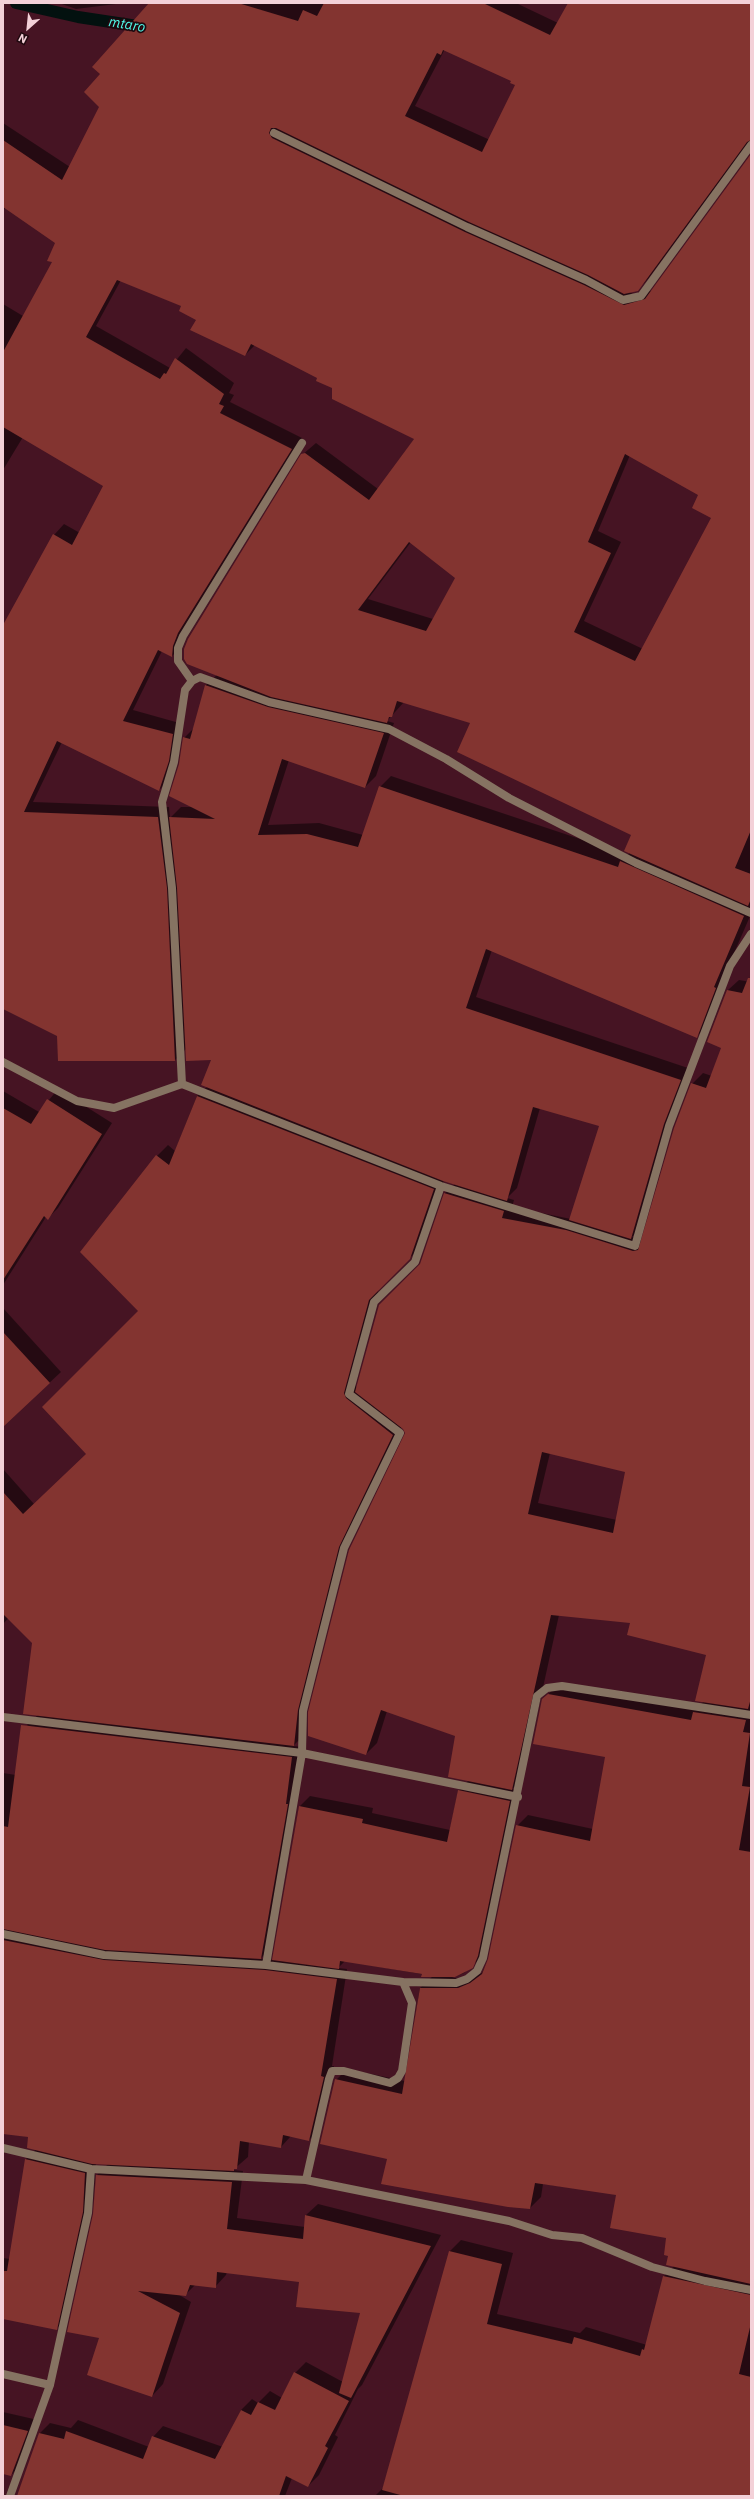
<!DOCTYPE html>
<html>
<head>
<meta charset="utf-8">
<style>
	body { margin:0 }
	#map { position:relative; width:754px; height:2499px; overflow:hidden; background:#461423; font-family:"IBM Plex Sans",sans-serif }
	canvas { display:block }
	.frame { position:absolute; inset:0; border:4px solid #f3d1d8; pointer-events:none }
	.north { position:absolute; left:8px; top:8px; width:40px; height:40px; -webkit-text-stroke:3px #1f090f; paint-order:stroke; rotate:207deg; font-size:11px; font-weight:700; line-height:16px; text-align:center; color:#f3d1d8 }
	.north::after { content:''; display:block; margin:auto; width:14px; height:18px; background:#f3d1d8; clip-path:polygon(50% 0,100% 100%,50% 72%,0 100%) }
</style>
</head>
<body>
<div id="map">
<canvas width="754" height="2499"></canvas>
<div class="frame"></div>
<div class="north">N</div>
</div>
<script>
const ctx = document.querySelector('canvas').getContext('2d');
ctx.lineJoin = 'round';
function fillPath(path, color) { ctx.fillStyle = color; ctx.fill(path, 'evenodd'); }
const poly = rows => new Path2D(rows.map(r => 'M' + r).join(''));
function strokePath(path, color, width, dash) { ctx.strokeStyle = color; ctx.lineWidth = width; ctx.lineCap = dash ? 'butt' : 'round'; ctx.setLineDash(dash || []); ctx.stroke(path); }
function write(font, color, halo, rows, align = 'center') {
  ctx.font = font + ' "IBM Plex Sans",sans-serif'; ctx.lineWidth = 3.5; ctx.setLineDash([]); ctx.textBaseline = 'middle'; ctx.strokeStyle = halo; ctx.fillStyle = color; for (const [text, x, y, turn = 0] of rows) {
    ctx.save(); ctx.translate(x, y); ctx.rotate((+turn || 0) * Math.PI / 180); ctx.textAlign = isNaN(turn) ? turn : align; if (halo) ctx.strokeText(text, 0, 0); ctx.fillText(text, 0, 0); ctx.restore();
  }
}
const shadow = poly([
	[59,3,124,3,76,9],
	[150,3,516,3,558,23,569,3,751,3,751,140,648,279,637,290,629,292,635,295,654,290,751,156,751,914,724,976,708,1025,697,1036,492,950,476,997,691,1069,674,1113,642,1227,632,1237,642,1240,692,1084,703,1073,712,1076,723,1047,728,990,739,980,751,982,751,2496,375,2496,383,2488,450,2251,461,2240,513,2253,497,2314,580,2333,586,2327,647,2345,664,2276,674,2266,669,2255,668,2238,617,2194,543,2184,541,2197,530,2208,388,2158,336,2080,347,2069,405,2081,420,1988,433,1976,345,1961,338,1968,347,1969,332,2066,334,2066,320,2129,309,2140,291,2136,281,2147,249,2141,248,2157,233,2170,243,2171,237,2218,305,2227,306,2215,318,2204,441,2235,362,2385,358,2389,335,2435,338,2437,319,2475,308,2486,292,2478,285,2496,18,2496,39,2434,50,2423,71,2428,78,2420,149,2447,153,2437,163,2426,223,2447,241,2410,252,2399,258,2403,270,2391,282,2398,295,2373,306,2362,343,2382,361,2312,300,2281,227,2272,226,2275,215,2287,196,2284,186,2294,176,2293,191,2302,163,2384,152,2396,101,2338,94,2214,97,2175,109,2163,96,2163,93,2201,67,2318,56,2329,3,2318,3,2258,10,2259,26,2159,36,2149,29,2137,3,2132,3,1773,16,1775,30,1728,27,1725,38,1715,40,1584,3,1624,3,1469,34,1504,88,1454,139,1311,157,1156,168,1145,175,1151,197,1096,207,1087,212,1059,187,1048,175,1060,58,1035,3,1008,3,627,54,535,64,524,80,533,104,486,23,437,3,470,3,304,23,316,53,262,57,242,5,208,3,212,3,123,70,167,100,107,102,74],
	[445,49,512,80,517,85,490,140,415,106],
	[121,280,182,306,245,355,255,345,319,377,415,438,378,489,316,443,302,455,217,675,206,685,194,728,184,738,180,764,194,807,181,807,170,818,169,807,33,802,62,742,159,790,170,779,183,724,133,710,162,651,172,656,183,645,189,621,302,438,230,402,234,395,229,393,234,383,186,348,170,368,96,326],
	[630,455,700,495,713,518,643,649,584,621,621,542,598,531],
	[411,542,456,577,433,619,368,599],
	[404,702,472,723,632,834,630,852,628,855,391,776,380,787,363,835,319,823,268,825,289,760,365,787,376,776,394,723,387,721],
	[540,1108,600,1125,571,1219,512,1207,514,1200,507,1198,517,1188],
	[444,1180,455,1184,445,1193,421,1264,357,1390,354,1381,379,1288,421,1247],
	[402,1426,407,1433,366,1754,377,1743,387,1711,457,1736,469,1780,458,1791,450,1830,372,1813,373,1808,310,1796,299,1807,273,1960,260,1959,272,1947,303,1747,293,1746,304,1735,308,1698,349,1535],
	[550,1453,626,1471,617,1520,538,1503],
	[559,1615,631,1622,708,1654,704,1701,697,1709,554,1688,543,1700,606,1756,593,1829,528,1815,517,1826,489,1959,482,1973,469,1978,452,1978,464,1973,483,1956,520,1791,512,1789,523,1778],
	[58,1089,112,1123,58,1208,48,1218,46,1217,3,1285,3,1091,39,1112],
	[3,1308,61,1372,3,1426],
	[3,2412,38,2420,22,2464,11,2475,3,2473]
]);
const stream = poly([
	[16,3,78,17,144,27]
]);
const building = poly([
	[149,3,238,3,298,21,303,10,317,16,324,3,483,3,550,35,568,3,751,3,751,140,747,142,638,291,624,294,588,275,469,222,276,128,271,128,269,133,272,138,465,232,584,285,624,305,645,299,751,154,751,830,735,868,751,874,751,899,748,906,624,851,631,835,457,752,470,723,397,701,392,717,389,717,387,723,271,697,187,664,184,659,184,649,188,639,301,454,305,453,369,500,414,439,332,399,332,388,316,381,317,378,251,344,245,356,190,330,196,320,179,311,181,306,117,280,86,337,160,379,164,373,166,374,175,358,224,394,219,404,224,406,220,413,292,449,178,633,173,646,172,657,158,650,123,721,173,734,169,761,159,791,57,741,24,812,158,817,167,888,175,1061,58,1061,57,1036,3,1009,3,625,53,534,72,545,103,486,3,427,3,352,52,262,47,261,55,243,3,207,3,140,62,180,99,107,84,92,100,74,92,67],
	[443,50,511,81,510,83,515,85,482,152,405,116,437,53,441,55],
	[625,454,698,495,692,508,711,518,635,661,574,632,611,553,588,542],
	[409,542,455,578,426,631,358,610],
	[205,685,268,707,384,733,365,788,282,759,258,835,307,834,358,847,379,786,618,867,620,861,744,916,714,987,716,988,697,1038,486,949,466,1008,681,1080,664,1124,631,1239,569,1220,599,1126,533,1107,507,1201,443,1181,201,1085,211,1060,186,1061,177,888,169,817,215,819,169,796,179,764,183,737,190,739],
	[748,978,751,978,751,1698,748,1709,695,1701,706,1655,627,1635,630,1623,551,1615,512,1790,448,1777,455,1736,381,1710,366,1755,308,1736,308,1712,349,1550,405,1433,403,1429,355,1392,379,1305,420,1264,444,1193,504,1211,502,1218,566,1230,633,1251,638,1250,674,1128,691,1083,706,1088,721,1048,707,1042,727,990,742,993],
	[542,1452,625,1472,613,1533,528,1514],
	[197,1096,434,1189,410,1259,369,1300,344,1393,346,1398,393,1435,339,1547,298,1710,294,1746,23,1714,32,1643,3,1614,3,1492,23,1514,86,1454,42,1407,138,1311,80,1252,156,1155,169,1165],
	[47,1099,102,1134,48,1220,44,1216,3,1280,3,1108,31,1124],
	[3,1332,50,1383,3,1427],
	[548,1694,691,1720,693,1712,746,1720,743,1732,750,1733,742,1786,750,1787,739,1850,751,1852,751,2284,666,2265,668,2256,664,2255,666,2238,610,2228,616,2195,535,2183,530,2209,508,2207,381,2184,387,2159,320,2144,335,2079,402,2094,420,1988,458,1988,470,1983,482,1974,488,1959,516,1825,590,1841,605,1757,533,1744,542,1699],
	[21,1725,292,1757,286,1804,288,1804,261,1959,105,1950,3,1929,3,1826,8,1827],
	[458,1790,510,1801,478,1956,473,1968,455,1977,421,1977,422,1974,340,1961,339,1969,272,1960,299,1806,363,1819,362,1823,447,1842],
	[3,1940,104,1960,265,1970,337,1979,321,2076,324,2077,309,2141,283,2135,281,2148,240,2141,237,2169,234,2169,234,2171,92,2164,27,2148,28,2137,3,2134],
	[25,2159,85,2173,83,2212,57,2330,3,2319,3,2271,7,2271],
	[96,2175,232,2182,227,2229,303,2239,305,2215,431,2246,351,2398,339,2393,360,2313,296,2307,299,2282,217,2272,216,2288,190,2285,186,2296,138,2291,180,2313,152,2397,87,2375,99,2338,67,2332,93,2214],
	[449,2251,502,2264,487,2324,572,2344,574,2337,640,2356,642,2349,644,2350,663,2276,751,2295,751,2323,739,2374,751,2377,751,2496,404,2496,382,2490],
	[294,2372,349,2401,325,2446,328,2448,308,2487,286,2476,279,2496,17,2496,39,2433,64,2439,66,2431,143,2459,152,2436,215,2459,241,2410,251,2415,258,2402,275,2410],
	[3,2425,28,2431,11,2476,3,2474]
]);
const minor = poly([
	[274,133,467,227,586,280,623,300,641,296,751,145],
	[192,681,178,661,178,648,183,636,302,443],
	[3,1062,77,1101,114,1108,182,1084,441,1186,635,1246,669,1126,730,966,751,934],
	[182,1084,172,888,162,802,174,762,185,690,192,681,200,677,269,702,389,729,446,759,509,798,636,863,751,913],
	[441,1186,415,1262,374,1302,349,1394,400,1433,344,1548,303,1711,302,1753,518,1797],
	[3,1717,302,1753,266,1965],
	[3,1934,104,1955,266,1965,403,1982,412,2003,402,2071,398,2078,390,2083,344,2071,332,2071,329,2079,306,2180],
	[403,1982,456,1983,467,1979,477,1971,483,1958,537,1696,547,1688,562,1686,751,1715],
	[3,2148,91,2169,306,2180,509,2221,552,2235,582,2238,652,2267,705,2281,751,2290],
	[3,2374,50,2385],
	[10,2496,50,2385,88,2213,91,2169]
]);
const waterNames = [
	["mtaro",127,25,9]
];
fillPath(shadow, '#0007');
strokePath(stream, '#03110f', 12);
fillPath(building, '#833430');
strokePath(minor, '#867362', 8);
write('italic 14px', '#50fceb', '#1f090f', waterNames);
</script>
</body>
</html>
